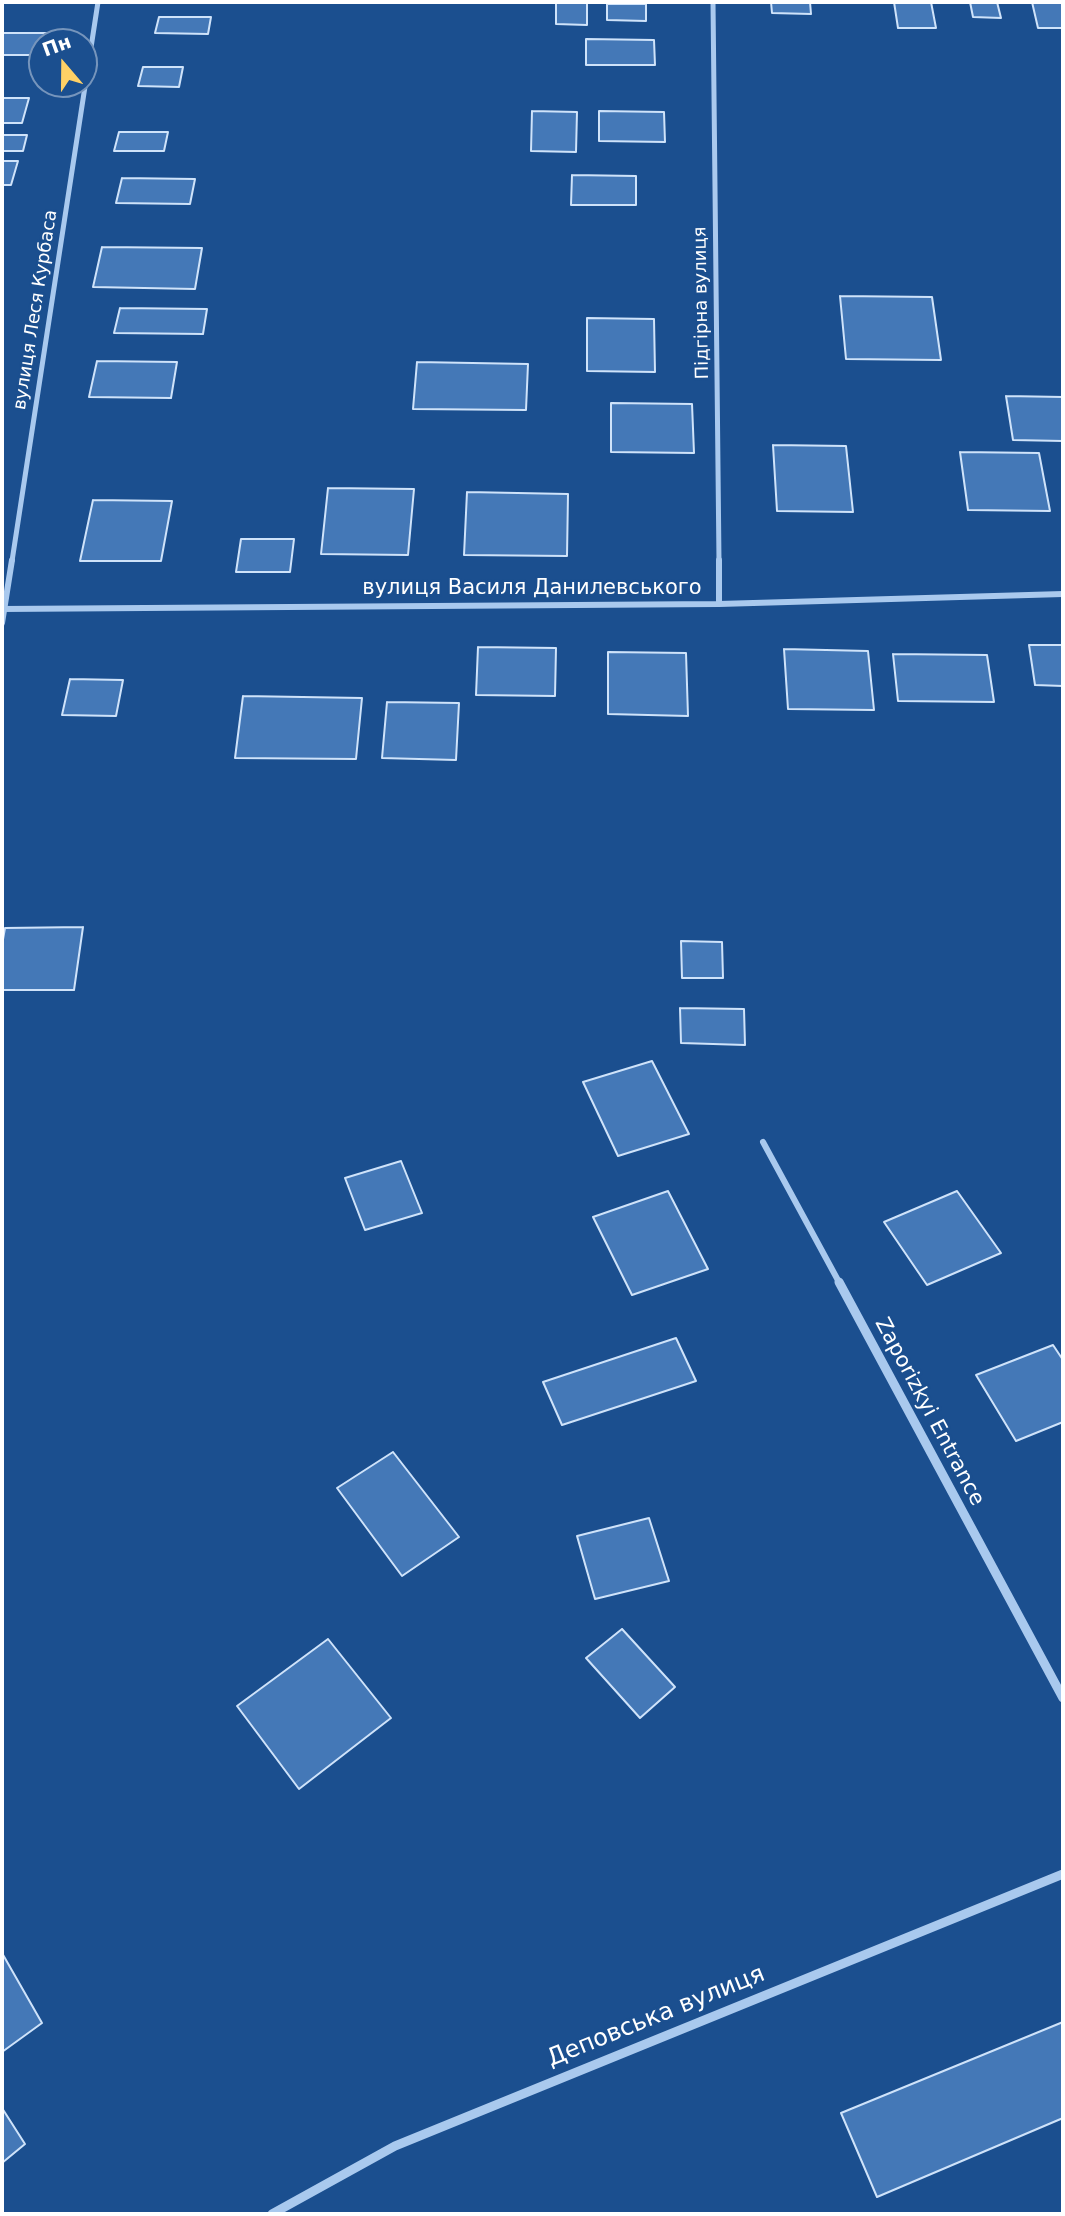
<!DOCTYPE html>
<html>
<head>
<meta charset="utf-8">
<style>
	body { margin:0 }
	#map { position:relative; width:1065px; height:2216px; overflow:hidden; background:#1b4f8f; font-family:"DejaVu Sans",sans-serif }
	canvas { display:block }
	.frame { position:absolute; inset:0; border:4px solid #fff; pointer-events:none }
	.north { position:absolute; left:28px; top:28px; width:70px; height:70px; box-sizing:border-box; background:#1b4f8f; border:2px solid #7695bc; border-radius:50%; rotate:340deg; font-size:19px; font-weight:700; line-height:28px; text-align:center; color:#fff }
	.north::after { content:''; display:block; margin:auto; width:24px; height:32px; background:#ffd166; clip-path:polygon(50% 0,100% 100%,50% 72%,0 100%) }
</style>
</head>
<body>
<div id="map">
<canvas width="1065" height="2216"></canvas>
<div class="frame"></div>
<div class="north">Пн</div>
</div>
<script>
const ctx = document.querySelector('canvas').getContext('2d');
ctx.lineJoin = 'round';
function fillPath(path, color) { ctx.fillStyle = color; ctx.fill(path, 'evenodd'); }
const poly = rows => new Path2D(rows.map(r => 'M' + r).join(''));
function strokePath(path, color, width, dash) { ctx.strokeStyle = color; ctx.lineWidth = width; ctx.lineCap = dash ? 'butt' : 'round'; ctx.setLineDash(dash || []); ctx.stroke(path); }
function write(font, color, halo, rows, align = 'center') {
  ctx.font = font + ' "DejaVu Sans",sans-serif'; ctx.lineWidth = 5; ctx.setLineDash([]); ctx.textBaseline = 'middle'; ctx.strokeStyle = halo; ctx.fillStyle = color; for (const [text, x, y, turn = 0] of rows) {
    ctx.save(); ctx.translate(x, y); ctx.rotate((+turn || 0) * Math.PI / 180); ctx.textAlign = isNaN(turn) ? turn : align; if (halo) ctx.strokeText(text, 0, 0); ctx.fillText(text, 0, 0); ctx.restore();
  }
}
const building = poly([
	[556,2,587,2,587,25,556,24,556,2],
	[771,2,810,2,811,14,772,13,771,2],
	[894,2,931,2,936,28,898,28,894,2],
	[970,2,997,2,1001,18,973,17,970,2],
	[1032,2,1063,2,1063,28,1038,28,1032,2],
	[607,4,646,4,646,21,607,20,607,4],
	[159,17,211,17,208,34,155,33,159,17],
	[2,33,52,33,49,42,42,42,42,55,2,55,2,33],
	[586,39,654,40,655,65,586,65,586,39],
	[143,67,183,67,179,87,138,86,143,67],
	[2,98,29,98,22,123,2,123,2,98],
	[532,111,577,112,576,152,531,151,532,111],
	[599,111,664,112,665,142,599,141,599,111],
	[119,132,168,132,164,151,114,151,119,132],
	[2,135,27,135,23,151,2,151,2,135],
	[2,161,18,161,11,185,2,185,2,161],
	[572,175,636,176,636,205,571,205,572,175],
	[122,178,195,179,190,204,116,203,122,178],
	[102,247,202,248,195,289,93,287,102,247],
	[840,296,932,297,941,360,846,359,840,296],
	[120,308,207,309,203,334,114,333,120,308],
	[587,318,654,319,655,372,587,371,587,318],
	[97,361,177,362,171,398,89,397,97,361],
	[417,362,528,364,526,410,413,409,417,362],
	[1006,396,1063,397,1063,441,1013,440,1006,396],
	[611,403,692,404,694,453,611,452,611,403],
	[773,445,846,446,853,512,777,511,773,445],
	[960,452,1039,453,1050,511,968,510,960,452],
	[328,488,414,489,408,555,321,554,328,488],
	[467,492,568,494,567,556,464,555,467,492],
	[93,500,172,501,161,561,80,561,93,500],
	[241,539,294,539,290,572,236,572,241,539],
	[1029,645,1063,645,1063,686,1035,685,1029,645],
	[478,647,556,648,555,696,476,695,478,647],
	[784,649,868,651,874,710,788,709,784,649],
	[608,652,686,653,688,716,608,714,608,652],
	[893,654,987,655,994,702,898,701,893,654],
	[70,679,123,680,116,716,62,715,70,679],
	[243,696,362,698,356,759,235,758,243,696],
	[387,702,459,703,456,760,382,758,387,702],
	[83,927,74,990,2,990,2,945,5,928,83,927],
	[681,941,722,942,723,978,682,978,681,941],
	[680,1008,744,1009,745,1045,681,1043,680,1008],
	[652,1061,689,1134,618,1156,583,1082,652,1061],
	[401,1161,422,1213,365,1230,345,1178,401,1161],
	[668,1191,708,1269,632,1295,593,1217,668,1191],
	[957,1191,1001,1253,927,1285,884,1222,957,1191],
	[676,1338,696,1381,562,1425,543,1382,676,1338],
	[1053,1345,1063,1360,1063,1422,1016,1441,976,1375,1053,1345],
	[393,1452,459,1537,402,1576,337,1488,393,1452],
	[649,1518,669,1581,595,1599,577,1536,649,1518],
	[622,1629,675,1687,640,1718,586,1658,622,1629],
	[328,1639,391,1718,299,1789,237,1706,328,1639],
	[2,1953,42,2023,2,2052,2,1953],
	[1063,2022,1063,2118,877,2197,841,2113,1063,2022],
	[2,2108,25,2144,2,2163,2,2108]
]);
const streetFar2 = poly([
	[713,2,719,561],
	[12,561,98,2]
]);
const streetFar1 = poly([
	[719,560,719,604],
	[2,609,719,604,1063,594],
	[2,623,12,560],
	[763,1142,840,1284]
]);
const street = poly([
	[839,1282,1063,1698],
	[272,2214,395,2146,1063,1874]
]);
const farStreetnames = [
	["Підгірна вулиця",702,303,-91],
	["вулиця Леся Курбаса",36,310,-81]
];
const streetNames = [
	["вулиця Василя Данилевського",532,589],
	["Zaporizkyi Entrance",929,1412,62]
];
const nearStreetnames = [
	["Деповська вулиця",656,2017,-22]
];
fillPath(building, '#4478b7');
strokePath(building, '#cfe3fa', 2);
strokePath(streetFar2, '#a9c9ee', 5);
strokePath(streetFar1, '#a9c9ee', 6);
strokePath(street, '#a9c9ee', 9);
write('18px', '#fff', '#1b4f8f', farStreetnames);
write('21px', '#fff', '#1b4f8f', streetNames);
write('24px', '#fff', '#1b4f8f', nearStreetnames);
</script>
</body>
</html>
